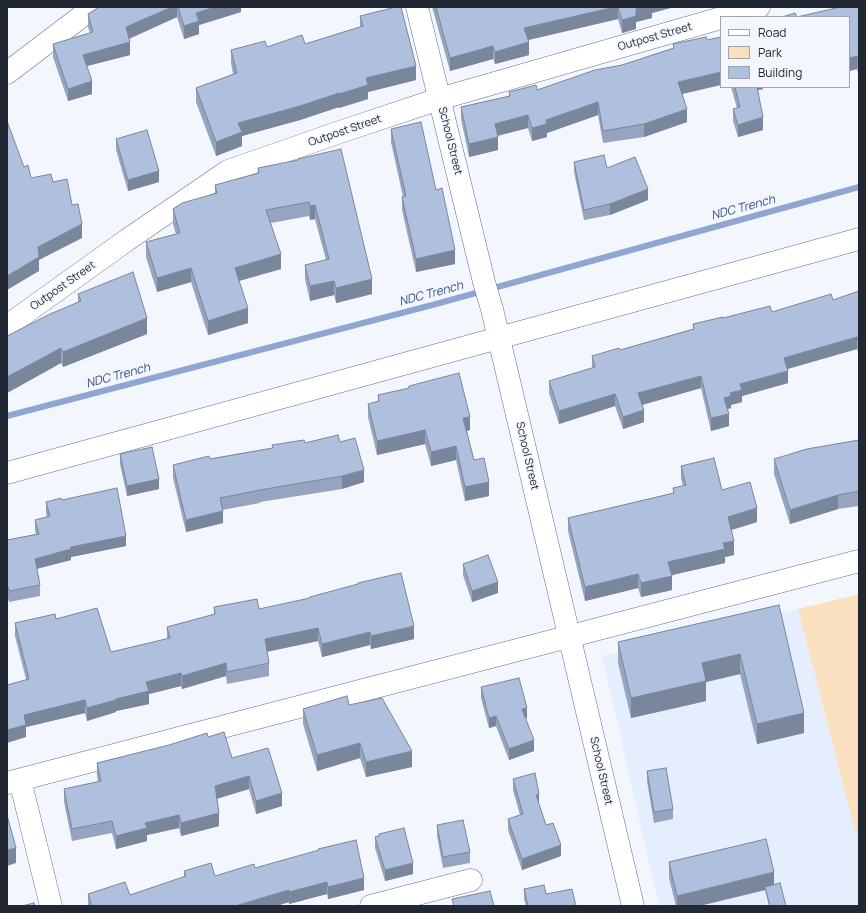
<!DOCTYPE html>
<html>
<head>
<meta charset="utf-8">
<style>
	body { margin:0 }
	#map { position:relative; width:866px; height:913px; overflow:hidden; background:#f3f7fd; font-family:Manrope,sans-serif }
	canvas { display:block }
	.frame { position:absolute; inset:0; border:8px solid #212733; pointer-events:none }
	.legend { position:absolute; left:720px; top:16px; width:130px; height:72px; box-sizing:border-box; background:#f3f7fd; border:1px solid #9fa4ac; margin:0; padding:5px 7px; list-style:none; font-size:12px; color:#212733 }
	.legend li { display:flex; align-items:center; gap:8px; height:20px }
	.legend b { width:20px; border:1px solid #9fa4ac }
</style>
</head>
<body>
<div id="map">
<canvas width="866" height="913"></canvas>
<div class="frame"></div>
<ul class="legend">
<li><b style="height:5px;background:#fff"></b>Road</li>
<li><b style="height:11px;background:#fbe0bf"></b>Park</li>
<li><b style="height:11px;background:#afbfde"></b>Building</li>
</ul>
</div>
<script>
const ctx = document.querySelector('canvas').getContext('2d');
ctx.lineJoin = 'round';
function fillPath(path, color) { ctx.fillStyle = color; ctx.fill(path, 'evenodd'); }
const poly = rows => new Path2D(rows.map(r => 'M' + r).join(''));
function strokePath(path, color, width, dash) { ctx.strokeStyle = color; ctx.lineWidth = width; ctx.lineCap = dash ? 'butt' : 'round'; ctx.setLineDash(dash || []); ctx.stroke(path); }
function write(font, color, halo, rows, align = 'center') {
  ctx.font = font + ' Manrope,sans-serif'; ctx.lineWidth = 3.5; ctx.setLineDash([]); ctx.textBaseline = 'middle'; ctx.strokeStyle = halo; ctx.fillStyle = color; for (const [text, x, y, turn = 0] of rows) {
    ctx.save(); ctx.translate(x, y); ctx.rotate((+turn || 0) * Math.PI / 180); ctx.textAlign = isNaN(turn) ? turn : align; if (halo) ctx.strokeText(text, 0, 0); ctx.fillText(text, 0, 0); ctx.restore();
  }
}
const built = poly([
	[798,609,859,846,859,906,659,906,602,656]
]);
const green = poly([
	[859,594,859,846,798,609]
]);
const stream = poly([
	[7,416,436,304,859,187]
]);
const minor = poly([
	[417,7,484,282,492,309,633,906],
	[724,17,759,7],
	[7,73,82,16,96,7],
	[7,326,127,240,228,171,340,132,439,99,721,18],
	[7,473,859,239],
	[20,780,51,906],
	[7,783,859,561],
	[371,906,471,880]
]);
const wall = poly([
	[99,7,241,7,241,12,199,25,199,34,184,39,177,17,129,39,130,55,87,66,92,94,68,101,53,57,53,44,90,33,88,27,88,14],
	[432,7,674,7,652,13,652,18,636,22,636,29,622,33,618,19,528,40,529,55,495,64,493,59,450,71],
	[859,7,859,78,857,69,849,71,849,17,797,17],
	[360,16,416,80,368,92,368,99,339,108,339,107,300,120,242,136,242,146,216,156,196,102,196,88,233,74,231,63,231,50,305,44,360,27],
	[673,44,687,122,644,137,603,143,598,115,547,133,547,137,532,141,528,128,498,136,498,150,469,157,461,119,461,107,509,96,509,92,537,90,622,65,673,48],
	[731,87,763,87,763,89,758,90,763,130,738,137,733,121,733,109,737,108],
	[391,129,436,190,455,264,416,272,402,210,402,197,403,197,391,142],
	[116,139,159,182,128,191,116,150],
	[298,160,372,294,336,303,334,295,310,301,305,279,305,265,326,260,315,219,310,220,309,216,271,223,281,269,239,281,248,323,208,335,191,282,157,292,146,257,146,242,176,234,173,224,173,209,215,193,215,185,258,173,258,168],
	[574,162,607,168,648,200,610,215,584,220,574,172],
	[859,291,859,356,857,349,787,369,788,383,742,396,742,402,731,405,731,408,728,409,729,426,711,431,701,388,642,405,644,422,623,429,615,406,559,424,549,393,549,381,592,368,592,356,620,350,693,329,693,324,723,318,772,312,833,300],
	[78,294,147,334,63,367,61,363,7,393,7,336,78,303],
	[409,386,470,430,467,431,474,460,489,496,465,501,456,460,431,466,425,444,377,455,368,417,368,404,378,401,378,395,409,388],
	[859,440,859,506,838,509,790,524,774,474,774,459],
	[340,442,364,482,342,489,260,502,260,503,222,510,223,523,186,532,173,478,173,465,272,448,272,445,305,443],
	[120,454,159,489,127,496,120,464],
	[681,466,722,490,757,522,731,530,734,555,725,557,725,563,671,575,672,590,641,597,638,588,585,601,568,531,568,518,673,493,673,488,683,486,681,479],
	[62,500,126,546,71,557,71,560,37,569,40,585,40,596,9,602,7,594,7,540,36,534,35,531,35,520,47,517,46,513,46,502],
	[463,564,498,593,472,602,463,575],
	[779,605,804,733,757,744,740,674,706,682,706,701,631,718,618,663,618,642],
	[214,607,259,609,414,639,371,649,370,645,322,657,318,641,267,652,269,663,269,676,227,684,226,676,182,689,181,686,149,694,149,704,116,711,116,712,87,721,85,713,26,727,26,737,26,679,15,636,15,623,56,619,111,652,167,639,167,627,214,614],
	[481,687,527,718,526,718,534,751,509,760,496,726,489,728,481,698],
	[349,705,412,767,366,777,360,758,317,771,303,724,303,709],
	[208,737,282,806,256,814,249,789,217,799,219,826,181,836,179,828,147,835,147,841,116,849,112,833,72,841,64,802,64,789,98,782,97,776,97,763],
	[647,771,673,809,673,819,654,823,647,781],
	[513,779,539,804,546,825,561,856,522,870,508,830,508,819,520,815,513,790],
	[437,825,470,852,470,863,443,868,437,836],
	[379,834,413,874,385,881,375,848,375,837,379,836],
	[669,862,774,884,786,906,769,906,765,890,699,906,676,906,669,878],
	[255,868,364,890,328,899,327,894,289,904,289,902,276,906,88,906,88,894,130,895,184,877,184,871,215,876],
	[524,889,546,894,576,906,526,906,524,899]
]);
const shadedWall = poly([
	[172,7,177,7,177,17,126,40,126,27],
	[215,7,241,7,241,12,199,25,199,34,184,39,184,26,196,13],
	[615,7,618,7,618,19,524,41,524,28],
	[643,7,674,7,652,13,652,18,636,22,636,29,622,33,622,20,636,9],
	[130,42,130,55,83,67,83,55],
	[529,42,529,55,495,64,495,52],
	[493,46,493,59,450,71,450,58],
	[857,56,857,69,849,71,849,58],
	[416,66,416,80,368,92,368,99,339,108,339,94,366,78],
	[721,72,721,85,678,95,678,82],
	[92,81,92,94,68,101,68,89],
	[755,87,763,87,763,89,755,91],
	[339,93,339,107,300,120,242,136,242,146,216,156,216,142,238,123],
	[598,102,598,115,547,133,547,137,532,141,532,128,546,120],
	[687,109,687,122,644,137,644,124],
	[528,115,528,128,495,136,495,124],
	[763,117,763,130,738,137,738,125],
	[498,137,498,150,469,157,469,144],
	[159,171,159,182,128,191,128,180],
	[648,189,648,200,610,215,610,204],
	[315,205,315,219,310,220,310,206],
	[82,224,82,238,39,260,39,271,7,290,7,276,38,247],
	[455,250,455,264,416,272,416,259],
	[281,254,281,269,235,282,235,268],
	[191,268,191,282,157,292,157,278],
	[372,279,372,294,336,303,336,288],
	[334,281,334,295,310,301,310,286],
	[248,308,248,323,208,335,208,321],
	[147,318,147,334,63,367,63,352],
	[857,337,857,349,784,370,784,358],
	[61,348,61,363,7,393,7,377],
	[788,371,788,383,742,396,742,402,731,405,731,408,724,410,724,398,740,384],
	[701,376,701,388,638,406,638,393],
	[615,394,615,406,559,424,559,411],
	[644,410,644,422,623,429,623,417],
	[729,414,729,426,711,431,711,418],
	[470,417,470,430,463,432,463,418],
	[425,430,425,444,377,455,377,441],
	[456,446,456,460,431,466,431,452],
	[364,470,364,482,342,489,342,476],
	[159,479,159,489,127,496,127,486],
	[489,482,489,496,465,501,465,487],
	[838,495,838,509,790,524,790,510],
	[757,508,757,522,728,531,728,517],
	[223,511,223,523,186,532,186,520],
	[126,536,126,546,71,557,71,560,35,569,35,559,71,547],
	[734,541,734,555,725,557,725,563,668,576,668,562,723,543],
	[638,574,638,588,585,601,585,587],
	[672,576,672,590,641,597,641,583],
	[498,582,498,593,472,602,472,591],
	[414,626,414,639,371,649,371,636],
	[318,628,318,641,265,652,265,639],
	[370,632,370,645,322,657,322,644],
	[740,654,740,674,706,682,706,701,631,718,631,698,702,663],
	[226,663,226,676,182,689,182,676],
	[181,673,181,686,149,694,149,704,116,711,116,712,87,721,87,708,116,699,146,682],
	[85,700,85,713,26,727,26,737,7,743,7,730,24,715],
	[527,708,527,718,522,719,522,709],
	[804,713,804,733,757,744,757,724],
	[496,716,496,726,489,728,489,718],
	[534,740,534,751,509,760,509,749],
	[360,743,360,758,317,771,317,755],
	[412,751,412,767,366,777,366,762],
	[249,776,249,789,215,799,215,786],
	[282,793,282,806,256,814,256,801],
	[539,794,539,804,536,795],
	[219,813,219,826,181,836,181,823],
	[179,815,179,828,147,835,147,841,116,849,116,836,145,823],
	[561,845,561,856,522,870,522,859],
	[16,848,16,863,7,866,7,850],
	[413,863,413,874,385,881,385,870],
	[774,872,774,888,765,887,765,890,699,906,677,906,677,896],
	[364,878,364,890,328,899,328,887],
	[327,882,327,894,289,904,289,892],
	[289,890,289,902,276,906,235,906]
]);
const building = poly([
	[99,7,172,7,126,27,130,42,83,55,92,81,68,89,53,44,93,32,88,14,99,7],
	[178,7,215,7,196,13,199,21,184,26,178,7],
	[396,7,401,7,416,66,366,78,368,85,339,94,339,93,300,106,238,123,242,132,216,142,196,88,237,73,231,50,265,41,267,47,302,35,305,44,363,26,360,16,396,7],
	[436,7,615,7,524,28,529,42,495,52,493,46,450,58,436,7],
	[618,7,643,7,636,9,636,16,622,20,618,7],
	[840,7,859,7,859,65,857,56,849,58,849,17,782,17,795,13,797,17,840,7],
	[706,37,707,40,721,37,721,72,678,82,687,109,644,124,603,131,598,102,546,120,547,124,532,128,528,115,495,124,498,137,469,144,461,107,510,96,509,92,536,85,537,90,595,70,622,65,674,48,673,44,706,37],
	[735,87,757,87,763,117,738,125,733,109,740,107,735,87],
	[7,121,24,167,28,165,31,178,51,174,53,182,67,179,72,205,78,204,82,224,38,247,39,257,7,276,7,121],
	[421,122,436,190,442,188,455,250,416,259,402,197,406,196,391,129,421,122],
	[147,130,159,171,128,180,116,139,147,130],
	[341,149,372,279,336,288,334,281,310,286,305,265,329,259,315,205,310,206,309,202,266,210,281,254,235,268,248,308,208,321,191,268,157,278,146,242,180,233,173,209,182,203,217,193,215,185,259,173,258,168,298,160,298,159,341,149],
	[604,155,607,168,635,157,648,189,610,204,584,210,574,162,604,155],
	[133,272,147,318,63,352,61,348,7,377,7,336,50,314,81,301,78,294,133,272],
	[859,291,859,343,857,337,784,358,788,371,740,384,742,390,730,393,731,396,724,398,729,414,711,418,701,376,638,393,644,410,623,417,615,394,559,411,549,381,595,367,592,356,619,348,620,350,694,329,693,324,723,317,723,318,770,306,772,312,831,294,833,300,859,291],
	[459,373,470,417,463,418,474,460,484,458,489,482,465,487,456,446,431,452,425,430,377,441,368,404,379,401,378,395,409,388,409,386,459,373],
	[338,435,340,442,355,438,364,470,342,476,260,490,220,498,223,511,186,520,173,465,209,456,210,459,273,448,272,445,304,440,305,443,338,435],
	[859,440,859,491,838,495,790,510,774,459,807,449,859,440],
	[152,447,159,479,127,486,120,454,152,447],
	[714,458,722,490,750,482,757,508,728,517,734,541,723,543,725,549,668,562,672,576,641,583,638,574,585,587,568,518,674,493,673,488,686,485,681,466,714,458],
	[117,488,126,536,71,547,71,549,35,559,40,585,9,591,7,584,7,540,39,534,35,520,50,516,46,502,61,498,62,500,117,488],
	[488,555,498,582,472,591,463,564,488,555],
	[401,573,414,626,371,636,370,632,322,644,318,628,265,639,269,663,227,672,226,663,182,676,181,673,146,682,149,691,116,699,116,700,87,708,85,700,24,715,26,725,7,730,7,685,29,679,15,623,55,614,56,619,97,608,111,652,170,638,167,627,215,614,214,607,257,599,259,609,310,598,310,597,358,584,358,583,401,573],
	[779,605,804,713,757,724,740,654,702,663,706,681,631,698,618,642,779,605],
	[519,678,527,708,522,709,534,740,509,749,496,716,489,718,481,687,519,678],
	[347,696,349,705,382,698,412,751,366,762,360,743,317,755,303,709,347,696],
	[224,732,232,758,268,748,282,793,256,801,249,776,215,786,219,813,181,823,179,815,145,823,147,828,116,836,112,821,72,829,64,789,101,781,97,763,169,745,207,733,208,737,224,732],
	[666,768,673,809,654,812,647,771,666,768],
	[535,773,539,794,536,795,546,825,553,823,561,845,522,859,508,819,523,814,513,779,535,773],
	[7,815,16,848,7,850,7,815],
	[463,820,470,852,443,857,437,825,463,820],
	[404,828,413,863,385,870,375,837,379,836,379,834,404,828],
	[766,839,774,872,677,896,669,862,766,839],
	[356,840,364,878,328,887,327,882,289,892,289,890,235,906,92,906,88,894,125,882,130,895,186,876,184,871,211,863,215,876,254,864,255,868,319,850,318,849,356,840],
	[780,883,786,906,770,906,765,887,780,883],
	[544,885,546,894,572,889,576,906,528,906,524,889,544,885],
	[490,891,494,906,454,906,452,899,490,891],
	[34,903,35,906,22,906,34,903],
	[690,904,691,906,681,906,690,904]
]);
const streetNames = [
	["Outpost Street",655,37,-16],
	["Outpost Street",345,131,-19],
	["School Street",450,141,76],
	["Outpost Street",63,286,-35],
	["School Street",527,456,77],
	["School Street",601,771,77]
];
const waterNames = [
	["NDC Trench",743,208,-15],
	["NDC Trench",431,294,-15],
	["NDC Trench",118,376,-15]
];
fillPath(built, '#e5eefd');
fillPath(green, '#fbe0bf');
strokePath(stream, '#90a6d1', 6);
strokePath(minor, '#63728f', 23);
strokePath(minor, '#fff', 22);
fillPath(wall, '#96a4bf');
fillPath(shadedWall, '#7a869b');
fillPath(building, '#afbfde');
strokePath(building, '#7a869b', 1);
write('11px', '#212733', '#f3f7fd', streetNames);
write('italic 12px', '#334e85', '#f3f7fd', waterNames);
</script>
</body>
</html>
